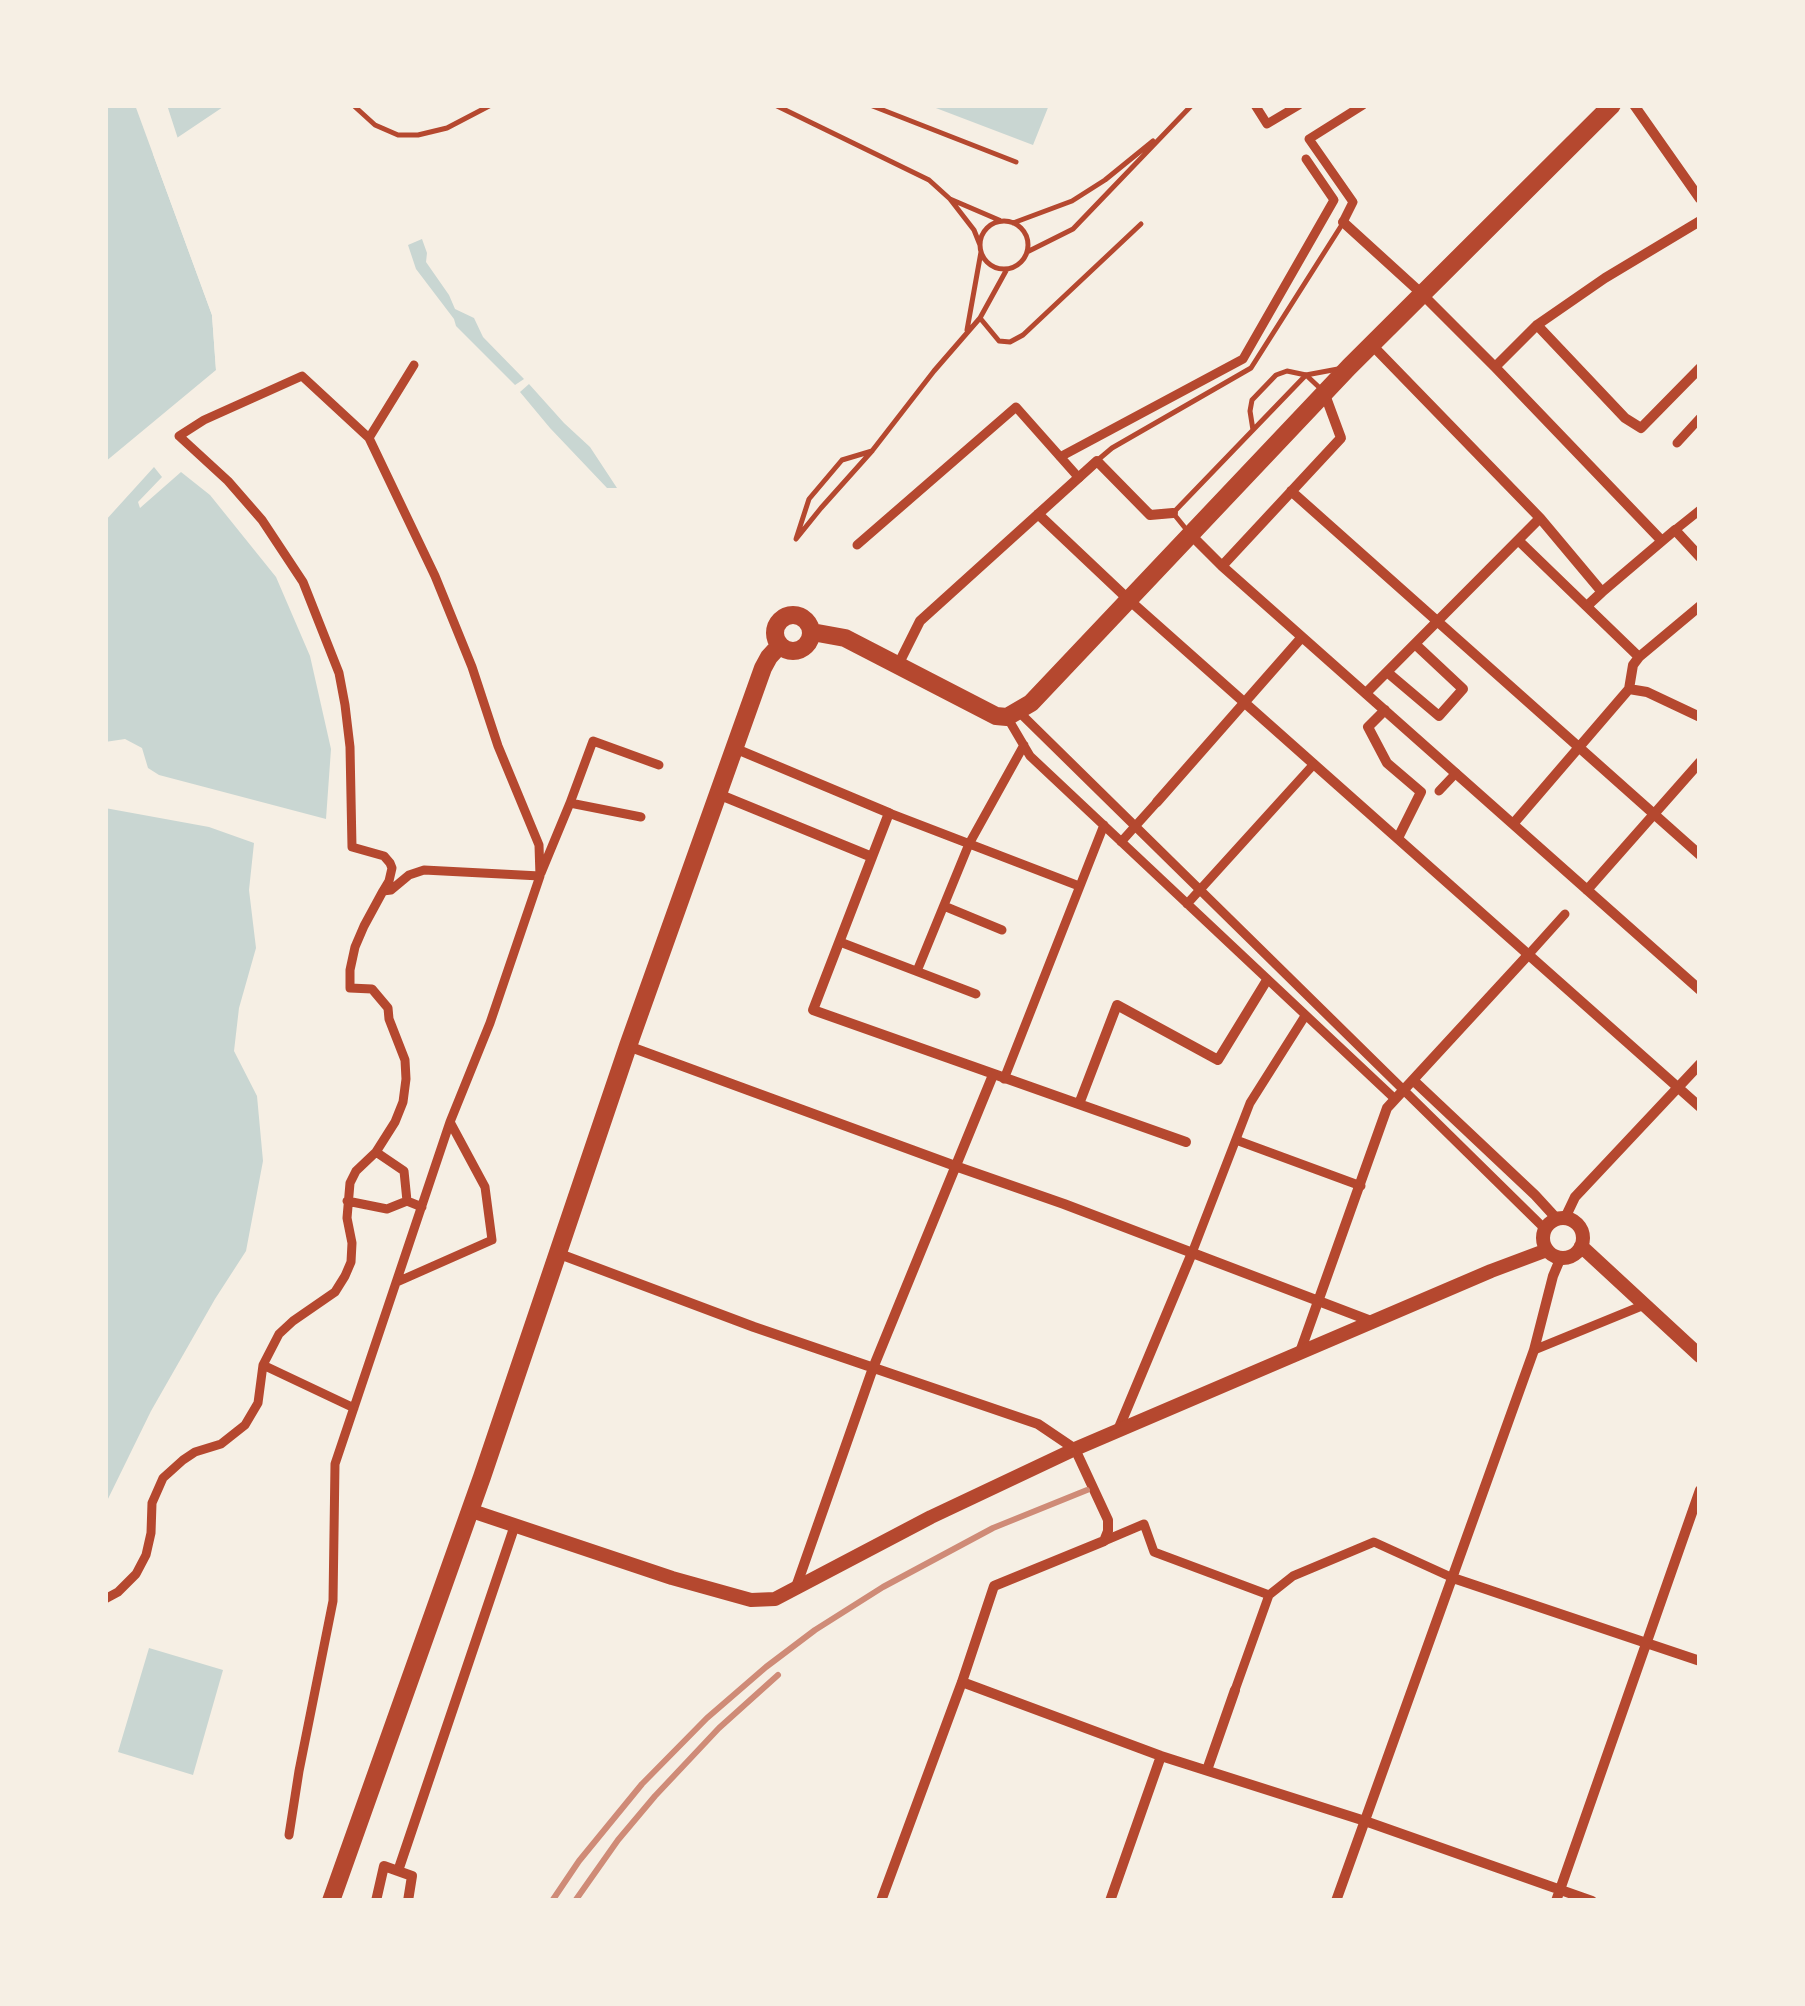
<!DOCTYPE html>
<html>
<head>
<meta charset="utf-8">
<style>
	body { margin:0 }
	#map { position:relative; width:1805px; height:2006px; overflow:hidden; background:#f6efe4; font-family:Barlow,sans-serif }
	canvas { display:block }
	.frame { position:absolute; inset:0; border:108px solid #f6efe4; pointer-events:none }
</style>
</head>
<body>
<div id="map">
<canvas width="1805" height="2006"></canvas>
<div class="frame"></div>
</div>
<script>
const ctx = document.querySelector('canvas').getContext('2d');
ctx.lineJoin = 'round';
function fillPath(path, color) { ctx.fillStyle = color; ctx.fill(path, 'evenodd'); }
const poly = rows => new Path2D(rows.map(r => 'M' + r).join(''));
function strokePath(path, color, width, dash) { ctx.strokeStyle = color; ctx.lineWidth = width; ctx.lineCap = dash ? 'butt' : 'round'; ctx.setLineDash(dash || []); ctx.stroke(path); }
const water = poly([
	[105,105,226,105,153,154,212,315,216,370,105,462],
	[928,105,1049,105,1033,145],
	[422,239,427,253,426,262,449,295,455,309,474,318,483,337,524,379,515,385,456,326,454,319,416,269,408,245],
	[529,384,564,423,590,447,617,488,607,488,550,428,520,392],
	[154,467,162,477,138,502,140,508,181,472,210,495,276,577,310,656,331,749,326,819,159,775,148,768,142,748,125,739,105,742,105,521],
	[105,808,209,827,254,843,249,890,256,948,239,1008,234,1051,257,1096,263,1161,246,1251,215,1299,151,1411,105,1505],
	[149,1648,223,1670,193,1775,118,1752]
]);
const pier = poly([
	[135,105,167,105,179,142,159,156,217,314,220,365,216,370,212,315]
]);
const service = poly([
	[353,105,375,125,398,135,418,135,447,128,491,105],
	[775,105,929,180,950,199],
	[870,105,1016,162],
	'980 245a24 24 0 1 1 48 0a24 24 0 1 1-48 0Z',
	[1013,223,1072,201,1105,180,1153,141],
	[980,245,974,230,950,199,999,220],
	[1027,252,1073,229,1192,105],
	[980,318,999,341,1010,342,1023,335,1141,224],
	[967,330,981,252],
	[1306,375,1338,369],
	[1253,430,1250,411,1252,400,1276,375,1287,371,1306,375,1322,390],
	[872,451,821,508,796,539,809,499,842,460,872,451],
	[872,451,934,371,980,318,1007,269],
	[1099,459,1112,448,1251,368,1343,223],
	[1186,529,1173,513,1306,375]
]);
const pedestrian = poly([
	[1255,105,1267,124,1299,105],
	[1343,222,1353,202,1309,139,1363,105],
	[414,365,369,438,435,576,472,667,498,746,539,845,540,876],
	[369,438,302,376,204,420,179,436,228,481,262,520,303,582,339,673,345,705,350,747,352,847,384,856,390,863,392,868,389,881,383,891],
	[1677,443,1700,418],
	[1060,457,1243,359,1334,200,1306,159],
	[1675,530,1700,510],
	[857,545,1016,407,1079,478],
	[1018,711,1545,1229],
	[1007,717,1030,756,1395,1099],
	[1439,791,1456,773],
	[570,803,593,741,659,765],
	[889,813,1079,886],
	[1121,842,1157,802],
	[541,873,570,803,641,817],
	[1187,904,1314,764],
	[944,906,1002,930],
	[840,942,976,994],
	[1529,954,1565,914],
	[917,971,969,844,1024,745],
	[1004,1079,1104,825],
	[1236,1140,1361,1186],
	[376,1152,404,1171,407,1201],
	[347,1201,387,1209,407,1201,422,1207],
	[1192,1253,1250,1103,1305,1016],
	[397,1282,492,1240,485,1187,450,1122],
	[1534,1350,1644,1305],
	[263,1365,354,1408],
	[1104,1541,1144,1524,1154,1552,1269,1595,1235,1690],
	[1269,1595,1293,1576,1374,1542,1453,1578],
	[105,1599,118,1592,136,1574,146,1555,151,1533,152,1503,163,1478,183,1460,195,1452,221,1444,245,1425,258,1403,263,1365,279,1334,293,1321,335,1292,345,1276,351,1262,352,1243,347,1218,350,1183,356,1171,376,1152,395,1122,403,1102,406,1079,405,1060,389,1019,388,1008,372,989,350,988,350,970,355,947,364,926,383,891,391,890,409,875,424,870,540,876,490,1023,450,1122,335,1464,333,1601,299,1771,289,1835]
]);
const minor = poly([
	[1634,105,1700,199],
	[1343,222,1421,293,1495,367,1662,541],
	[1537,325,1625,418,1641,428,1700,368],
	[1371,344,1540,518,1602,592,1588,605],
	[1495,367,1537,325,1605,278,1700,221],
	[1291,491,1700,855],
	[1038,514,1129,600,1700,1107],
	[1192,536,1222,566,1700,990],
	[1519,541,1639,657],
	[1222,566,1341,438,1324,392],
	[1602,592,1675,530,1700,557],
	[1700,606,1639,657,1633,665,1629,689,1647,692,1700,717],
	[898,665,920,621,1097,461,1150,515,1173,513],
	[1387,672,1439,716,1463,689,1415,644],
	[1366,693,1540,518],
	[1385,710,1368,727,1387,763,1421,792,1398,838],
	[718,794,872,857,889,813,734,748],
	[1157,802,1302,637],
	[1513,824,1629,689],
	[872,857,813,1010,1186,1142],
	[1587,890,1700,762],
	[628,1046,958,1167,1064,1204,1371,1321],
	[1413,1080,1535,1195,1557,1219],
	[1079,1104,1117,1005,1218,1060,1267,980],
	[1565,1218,1575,1197,1700,1064],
	[557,1253,754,1327,1038,1424,1075,1449,1108,1520,1108,1531,1104,1541,994,1586,962,1682,881,1901],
	[1300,1352,1387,1108,1529,954],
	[1118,1430,1192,1253],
	[1453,1578,1700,1661],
	[796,1587,873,1368,993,1075],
	[962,1682,1161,1756,1365,1821,1592,1901],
	[1207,1770,1235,1690],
	[398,1871,515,1525],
	[376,1901,384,1866,412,1876,408,1901],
	[1110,1901,1161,1756],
	[1336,1901,1534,1350,1553,1276,1561,1257],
	[1556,1901,1700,1490]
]);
const tertiary = poly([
	'1543 1238a20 20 0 1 1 40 0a20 20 0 1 1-40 0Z',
	[1581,1246,1700,1356],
	[469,1510,672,1578,751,1600,775,1599,931,1517,1075,1449,1491,1271,1547,1250]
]);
const primary = poly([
	'775 633a18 18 0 1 1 36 0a18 18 0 1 1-36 0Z',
	[812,632,845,638,996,716,1007,717,1031,703,1349,367,1612,105],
	[331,1901,482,1477,628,1046,763,668,769,657,780,645]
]);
const rail = poly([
	[552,1901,579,1861,642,1784,707,1718,766,1667,815,1630,883,1587,993,1528,1087,1490],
	[575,1901,618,1840,655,1796,719,1728,778,1675]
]);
fillPath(water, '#c9d6d2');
fillPath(pier, '#f6efe4');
strokePath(service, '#b5482f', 5);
strokePath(pedestrian, '#b5482f', 9);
strokePath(minor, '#b5482f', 10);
strokePath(tertiary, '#b5482f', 14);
strokePath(primary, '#b5482f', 18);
strokePath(rail, '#cf8b77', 6);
</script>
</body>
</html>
